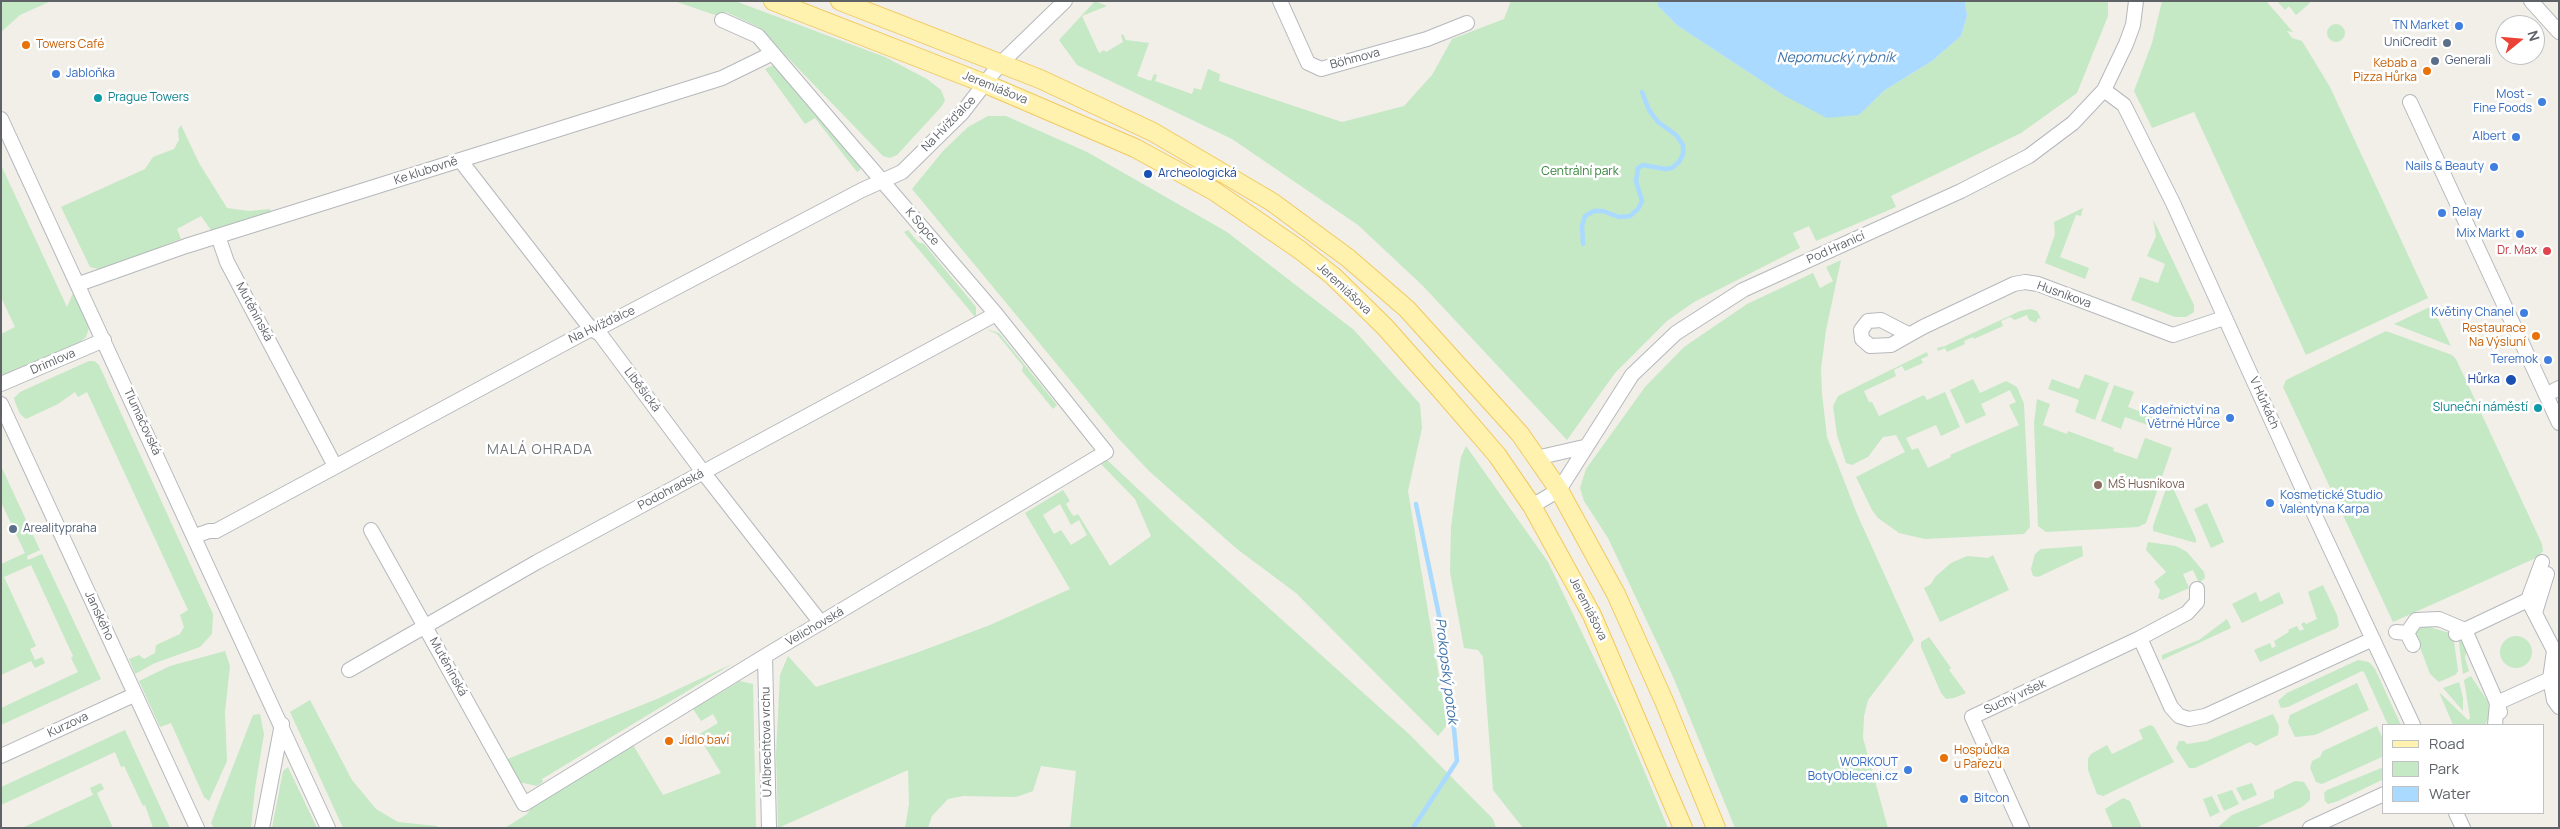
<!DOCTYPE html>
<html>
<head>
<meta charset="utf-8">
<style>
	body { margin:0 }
	#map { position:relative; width:2560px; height:829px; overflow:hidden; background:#f1efe8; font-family:Manrope,sans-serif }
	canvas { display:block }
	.frame { position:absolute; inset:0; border:2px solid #5f6368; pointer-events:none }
	.legend { position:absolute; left:2382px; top:724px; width:162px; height:90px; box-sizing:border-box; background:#fff; border:1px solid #bfc1c3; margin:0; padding:6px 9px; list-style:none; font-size:15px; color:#5f6368 }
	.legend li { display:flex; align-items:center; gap:10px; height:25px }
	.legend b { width:25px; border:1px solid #bfc1c3 }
	.north { position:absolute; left:2495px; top:15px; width:50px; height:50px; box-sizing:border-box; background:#fff; border:1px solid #bfc1c3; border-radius:50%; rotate:73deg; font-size:14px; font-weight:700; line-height:20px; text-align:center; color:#5f6368 }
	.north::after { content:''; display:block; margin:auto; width:18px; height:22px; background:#ea4335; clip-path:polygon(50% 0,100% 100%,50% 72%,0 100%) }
</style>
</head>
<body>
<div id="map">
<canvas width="2560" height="829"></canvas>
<div class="frame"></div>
<ul class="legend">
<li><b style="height:6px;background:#fff2af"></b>Road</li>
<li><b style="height:14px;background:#c5e8c5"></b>Park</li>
<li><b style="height:14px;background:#aadaff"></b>Water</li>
</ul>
<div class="north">N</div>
</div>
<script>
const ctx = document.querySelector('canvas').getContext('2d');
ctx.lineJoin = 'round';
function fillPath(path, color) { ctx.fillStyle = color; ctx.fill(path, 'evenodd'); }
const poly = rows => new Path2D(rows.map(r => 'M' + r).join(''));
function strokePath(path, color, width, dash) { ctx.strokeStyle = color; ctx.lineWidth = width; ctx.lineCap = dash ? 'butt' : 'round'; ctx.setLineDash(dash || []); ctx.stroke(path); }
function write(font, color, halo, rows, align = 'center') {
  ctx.font = font + ' Manrope,sans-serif'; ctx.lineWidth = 5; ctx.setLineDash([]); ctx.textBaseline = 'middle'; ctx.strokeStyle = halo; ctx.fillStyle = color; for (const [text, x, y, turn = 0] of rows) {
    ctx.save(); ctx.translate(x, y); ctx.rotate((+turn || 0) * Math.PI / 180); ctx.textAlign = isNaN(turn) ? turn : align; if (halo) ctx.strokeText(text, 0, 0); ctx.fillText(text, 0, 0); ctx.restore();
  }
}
const green = poly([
	[1,1,51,1,20,15,1,32],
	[674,1,735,1,885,57,927,79,941,90,945,100,942,106,897,155,890,158,883,156,758,27,726,12,721,17],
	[1095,1,1107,6,1082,16,1099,53,1104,50,1106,52,1123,42,1121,35,1123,34,1126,40,1149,43,1137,76,1151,81,1154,74,1157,75,1155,81,1192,94,1194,88,1201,90,1208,69,1220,74,1219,81,1342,122,1404,106,1432,75,1452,39,1504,19,1511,1,1657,1,1658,6,1678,26,1783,95,1859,115,1885,90,1932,61,1961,36,1967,16,1965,1,2108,1,2108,16,2077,93,2021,133,1891,196,1896,207,1816,241,1809,226,1793,233,1800,248,1694,302,1667,321,1615,373,1567,440,1423,286,1358,225,1232,139,1077,65,1059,40],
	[2162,1,2266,1,2293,32,2287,31,2292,38,2302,41,2330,87,2428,298,2306,355,2194,112,2152,128,2134,91,2152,43],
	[2277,1,2309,1,2310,3,2296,15,2289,6,2285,10],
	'2327 33a9 9 0 1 1 18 0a9 9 0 1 1-18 0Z',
	[776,64,861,164,860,170,857,172,815,118,805,124,765,69],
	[988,116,1006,116,1087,152,1227,232,1354,330,1420,404,1422,428,1408,491,1447,725,1438,736,1296,593,1237,549,1149,471,1117,437,912,189,943,151,968,127],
	[181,125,199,163,227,208,249,211,270,209,272,214,213,233,201,216,177,229,181,239,103,270,90,267,61,207,145,169,153,157,174,149,179,140,178,130],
	[1,165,67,307,74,291,89,328,86,337,79,343,7,374,1,374,1,334,15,327,1,297],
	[2083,208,2081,216,2076,215,2060,257,2089,268,2085,279,2045,263,2055,234,2054,222],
	[2153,219,2194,305,2194,312,2186,317,2175,317,2131,300,2140,277,2158,283,2165,264,2147,256,2156,236],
	[908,230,918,242,924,244,976,307,976,318,904,232],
	[1841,260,1826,330,1821,369,1822,394,1827,437,1857,514,1914,640,1868,700,1864,716,1863,738,1888,828,1735,828,1674,679,1608,538,1584,501,1580,488,1586,469,1645,387,1684,347,1747,304,1813,273,1820,288,1833,281,1826,267],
	[2432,306,2451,346,2394,324],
	[2030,309,2037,311,2041,319,2038,318,2036,323,2029,320,2027,315,2015,320,2010,317,2001,321,2003,326,1974,339,1973,337,1964,341,1965,344,1947,352,1945,348,1938,351,1937,348,1945,346,2020,311],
	[986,329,999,333,1057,405,1053,409,1022,371,1023,366,997,334],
	[2386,331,2452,355,2456,359,2542,544,2543,551,2538,557,2393,622,2283,387,2286,380],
	[1927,352,1928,356,1921,359,1923,363,1905,371,1902,366,1894,370,1896,376,1864,391,1869,402,1872,402,1879,416,1924,395,1927,400,1945,392,1960,427,1941,436,1936,425,1906,438,1912,450,1918,448,1928,468,1951,457,1950,455,2019,425,2009,405,2016,402,2010,390,1981,404,1986,415,1966,424,1950,390,1973,379,1980,393,2006,381,2017,387,2024,404,2030,527,2024,534,1925,539,1899,533,1878,518,1872,510,1856,477,1905,452,1896,435,1883,437,1868,457,1852,465,1846,463,1837,435,1833,406,1838,396],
	[89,361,94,361,99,365,213,614,212,634,200,647,155,663,135,674,129,659,139,655,144,659,155,653,156,645,180,634,184,627,180,615,188,610,87,392,78,397,75,392,58,404,26,419,20,414,15,402,14,398,20,392],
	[2085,374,2109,383,2095,420,2075,412,2079,400,2048,389,2052,379,2079,389],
	[2114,385,2134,392,2128,407,2160,419,2156,428,2125,417,2121,429,2101,421],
	[2037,399,2050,404,2043,425,2067,434,2068,431,2114,448,2113,451,2137,459,2145,438,2172,448,2146,523,2138,527,2046,532,2038,526,2034,423],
	[1466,446,1548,562,1619,710,1668,828,1523,828,1493,790,1483,657,1478,650,1464,648,1450,572,1451,527,1457,482,1461,457],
	[1107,460,1171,520,1409,734,1493,819,1496,828,1070,828,1076,771,1041,766,1033,791,1016,797,963,796,948,799,932,816,928,828,905,828,909,804,908,770,778,828,776,753,780,675,788,656,816,687,916,653,990,625,1070,589,1025,513,1063,490,1070,501,1066,504,1071,513,1074,516,1078,514,1110,566,1151,536,1135,499,1100,463],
	[1060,504,1071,525,1079,520,1087,535,1071,545,1061,530,1054,534,1043,515],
	[1,466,40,550,27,556,28,560,42,554,101,679,1,725,1,708,78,672,71,658,73,656,31,565,4,577,36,646,30,649,35,660,42,657,45,663,35,668,31,661,1,675,1,564,25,553,1,502],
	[2169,487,2174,490,2196,539,2196,543,2153,531,2153,526,2166,489],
	[2207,503,2224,542,2211,548,2194,509],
	[2148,542,2176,546,2187,552,2204,572,2205,578,2199,583,2193,570,2183,574,2189,588,2162,600,2158,598,2160,590,2154,582,2166,572,2146,550],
	[2082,546,2083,556,2038,577,2033,576,2031,569,2035,554,2041,549],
	[1993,555,2009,590,1940,622,1924,588,1931,584,1935,577,1951,563,1967,556,1988,558],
	[2323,585,2337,615,2339,625,2337,628,2260,662,2254,650,2270,643,2272,648,2276,646,2274,641,2289,632,2288,630,2297,626,2300,631,2304,629,2301,624,2304,622,2306,624,2317,619,2308,592],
	[2256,592,2260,602,2279,592,2284,603,2242,623,2232,604],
	[2227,619,2231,628,2162,660,2162,655,2199,640],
	[2426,626,2453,634,2458,671,2455,675,2439,682,2430,674,2415,634,2416,629],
	[2458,635,2464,636,2467,647,2465,658,2469,671,2463,674],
	'2500 652a16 16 0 1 1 32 0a16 16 0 1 1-32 0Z',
	[1929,637,1951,668,1949,670,1966,693,1954,698,1946,699,1941,693,1921,647,1921,642],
	[225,651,230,666,225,712,227,761,209,801,204,797,171,723,160,727,139,681,170,666],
	[2358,660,2369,662,2375,669,2401,725,2388,725,2364,672,2362,671,2288,707,2281,708,2278,701,2287,693],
	[732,664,542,779,543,782,537,786,519,782,505,760,657,699],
	[2471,676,2488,702,2490,715,2485,725,2453,725,2439,692,2468,720,2470,718,2464,680],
	[740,681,753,684,756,828,505,828,527,814,533,805,633,745,663,795,721,773,698,735,718,723,713,714,701,721,693,709],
	[2459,682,2463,698,2463,711,2443,688],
	[2357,683,2369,710,2315,735,2295,737,2288,722,2290,715],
	[310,700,352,780,376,809,398,822,437,826,438,828,343,828,290,712],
	[260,714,264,734,255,788,251,828,214,828,211,823,253,715],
	[2273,714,2279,726,2278,735,2256,746,2250,742,2195,768,2189,768,2176,748,2179,741,2184,741,2187,744,2206,741],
	[2150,725,2154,727,2174,762,2103,796,2097,794,2088,770,2088,759,2091,754,2107,745,2112,754,2143,739,2139,730],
	[2377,726,2384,741,2384,756,2322,784,2316,782,2310,768,2312,761,2320,757,2323,751],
	[125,730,170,828,153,828,145,805,143,806,124,766,121,767,115,752,1,805,1,787],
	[288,767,317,828,272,828,283,771],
	[2384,767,2384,779,2338,801,2328,804,2325,801,2324,793,2327,790],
	[2295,781,2304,782,2310,792,2310,800,2302,807,2255,828,2217,828,2232,815,2274,798,2274,791],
	[101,783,104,789,97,793,113,828,22,828,93,795,90,788],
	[2252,783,2257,795,2243,801,2236,788],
	[2232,790,2239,804,2224,811,2217,795],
	[2212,796,2220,812,2210,817,2203,799],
	[2123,798,2130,801,2142,828,2113,828,2105,809]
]);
const water = poly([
	[1657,1,1965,1,1967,16,1961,36,1932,61,1885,90,1859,115,1827,118,1783,95,1678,26,1658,6]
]);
const stream = poly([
	[1583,244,1582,226,1585,216,1594,211,1603,211,1619,217,1630,216,1638,209,1642,201,1636,181,1638,168,1643,165,1665,169,1672,168,1679,162,1683,154,1683,145,1676,135,1658,122,1649,110,1642,92],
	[1413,828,1457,761,1447,654,1416,504]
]);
const minor = poly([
	[1280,1,1308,63,1321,69,1427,39,1467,23],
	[2531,1,2559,32],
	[2104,90,2124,105,2173,203,2309,503,2413,725],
	[2410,102,2559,423],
	[1,119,328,828],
	[460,160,591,329,600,334,703,472,821,623],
	[218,236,227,262,335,466],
	[79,284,186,246,722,78,771,54],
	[1908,334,1881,320,1868,321,1861,330,1862,339,1870,346,1891,345,1923,327,2014,284,2025,282,2038,284,2173,335,2224,318],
	[1,384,104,340],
	[2546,395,2559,388],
	[1,404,197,828],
	[1536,458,1584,447],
	[1532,506,1559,490,1632,375,1676,333,1743,290,1961,191,2029,156,2073,123,2104,90,2126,44,2133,25,2136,1],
	[371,530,524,804,765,656,1106,452,996,314,758,36,722,20],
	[195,536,209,531,216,531,591,329,605,325,862,190,902,172,962,113,1000,64,1065,1],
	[2528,600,2542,562],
	[2535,613,2547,574],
	[2396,632,2407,633,2413,645],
	[2407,633,2416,620,2439,619,2465,630,2497,703,2495,725],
	[2456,634,2528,600,2559,660],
	[2140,638,2171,707,2179,716,2189,719,2205,716,2373,639],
	[2556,651,2554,651,2550,679,2554,700,2559,707],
	[765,656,769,828],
	[349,670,537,562,996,314],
	[2500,712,2497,703,2559,675],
	[1,756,134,695],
	[2456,813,2463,828],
	[262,828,282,724],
	[2022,828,1972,717,2140,638,2187,613,2197,602,2197,589],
	[2310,828,2384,794]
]);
const major = poly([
	[773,1,986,84,1135,148,1214,191,1300,250,1333,276,1385,327,1440,389,1497,455,1532,506,1592,615,1683,828],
	[840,1,1040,79,1153,132,1272,202,1348,258,1407,309,1520,434,1559,490,1616,594,1664,701,1716,828]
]);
const markers = [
	[2459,26,5,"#3f7fe0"],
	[2447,43,5,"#5c6f8a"],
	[26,45,5,"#e8710a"],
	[2435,61,5,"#5c6f8a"],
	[2427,71,5,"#e8710a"],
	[56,74,5,"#3f7fe0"],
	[98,98,5,"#0f9aa8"],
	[2542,102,5,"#3f7fe0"],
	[2516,137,5,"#3f7fe0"],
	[2494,167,5,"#3f7fe0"],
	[1148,174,5,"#1a4fb4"],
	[2442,213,5,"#3f7fe0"],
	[2520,234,5,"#3f7fe0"],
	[2547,251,5,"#e0444e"],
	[2524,313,5,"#3f7fe0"],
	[2536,336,5,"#e8710a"],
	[2548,360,5,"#3f7fe0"],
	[2511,380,6,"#1a4fb4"],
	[2538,408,5,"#0f9aa8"],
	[2230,418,5,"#3f7fe0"],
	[2098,485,5,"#8d6e63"],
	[2270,503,5,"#3f7fe0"],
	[13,529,5,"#5c6f8a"],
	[669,741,5,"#e8710a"],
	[1944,758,5,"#e8710a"],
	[1908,770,5,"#3f7fe0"],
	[1964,799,5,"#3f7fe0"]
];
const shopNames = [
	["TN Market",2449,26],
	["Jabloňka",66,74,"left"],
	["Most -",2532,95],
	["Fine Foods",2532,109],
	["Albert",2506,137],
	["Nails & Beauty",2484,167],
	["Relay",2452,213,"left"],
	["Mix Markt",2510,234],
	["Květiny Chanel",2514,313],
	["Teremok",2538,360],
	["Kadeřnictví na",2220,411],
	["Větrné Hůrce",2220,425],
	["Kosmetické Studio",2280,496,"left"],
	["Valentyna Karpa",2280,510,"left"],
	["WORKOUT",1898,763],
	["BotyObleceni.cz",1898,777],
	["Bitcon",1974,799,"left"]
];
const serviceNames = [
	["UniCredit",2437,43,"right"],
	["Generali",2445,61],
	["Arealitypraha",23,529]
];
const foodNames = [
	["Towers Café",36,45],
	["Kebab a",2417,64,"right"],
	["Pizza Hůrka",2417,78,"right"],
	["Restaurace",2526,329,"right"],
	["Na Výsluní",2526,343,"right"],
	["Jídlo baví",679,741],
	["Hospůdka",1954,751],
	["u Pařezu",1954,765]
];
const streetNames = [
	["Böhmova",1355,59,-15],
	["Jeremiášova",995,88,22],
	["Na Hvížďalce",949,124,-46],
	["Ke klubovně",426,171,-18],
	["K Sopce",922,227,49],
	["Pod Hranicí",1836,248,-24],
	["Jeremiášova",1344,289,43],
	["Husníkova",2064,295,20],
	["Mutěnínská",254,312,62],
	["Na Hvížďalce",602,325,-25],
	["Drimlova",53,362,-23],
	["Liběšická",642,390,53],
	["V Hůrkách",2264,403,66],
	["Tlumačovská",142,422,65],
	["Podohradská",671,490,-28],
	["Jeremiášova",1588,609,63],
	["Janského",99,616,65],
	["Velichovská",815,627,-30],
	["Mutěnínská",448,667,61],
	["Suchý vršek",2015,697,-25],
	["Kurzova",68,725,-25],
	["U Albrechtova vrchu",767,742,-91]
];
const cultureNames = [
	["Prague Towers",108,98],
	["Sluneční náměstí",2528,408,"right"]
];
const parkNames = [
	["Centrální park",1580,172]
];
const transitNames = [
	["Archeologická",1158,174],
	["Hůrka",2500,380,"right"]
];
const healthNames = [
	["Dr. Max",2537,251]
];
const educationNames = [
	["MŠ Husníkova",2108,485]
];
const waterNames = [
	["Nepomucký rybník",1836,58],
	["Prokopský potok",1446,671,83]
];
const neighbourhoodNames = [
	["MALÁ OHRADA",540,450]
];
fillPath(green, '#c5e8c5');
fillPath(water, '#aadaff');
strokePath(stream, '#aadaff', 4.5);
strokePath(minor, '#b5b8bc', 16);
strokePath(major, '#f2c960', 20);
strokePath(minor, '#fff', 14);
strokePath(major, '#fff2af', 18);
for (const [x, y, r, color] of markers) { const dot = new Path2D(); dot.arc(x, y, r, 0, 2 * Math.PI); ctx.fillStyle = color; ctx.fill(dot); strokePath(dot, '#fff', 2); }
write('12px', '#366cbe', '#fff', shopNames, 'right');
write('12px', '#4e5e75', '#fff', serviceNames, 'left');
write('12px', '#c56008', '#fff', foodNames, 'left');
write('12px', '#5f6368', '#fff', streetNames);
write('12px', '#0d838f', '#fff', cultureNames, 'left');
write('12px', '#348238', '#fff', parkNames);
write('12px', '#164399', '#fff', transitNames, 'left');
write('12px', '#be3a42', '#fff', healthNames, 'right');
write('12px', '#785e54', '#fff', educationNames, 'left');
write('italic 14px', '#4174aa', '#fff', waterNames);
ctx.letterSpacing = '1px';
write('14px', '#70757a', '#fff', neighbourhoodNames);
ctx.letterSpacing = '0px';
</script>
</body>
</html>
